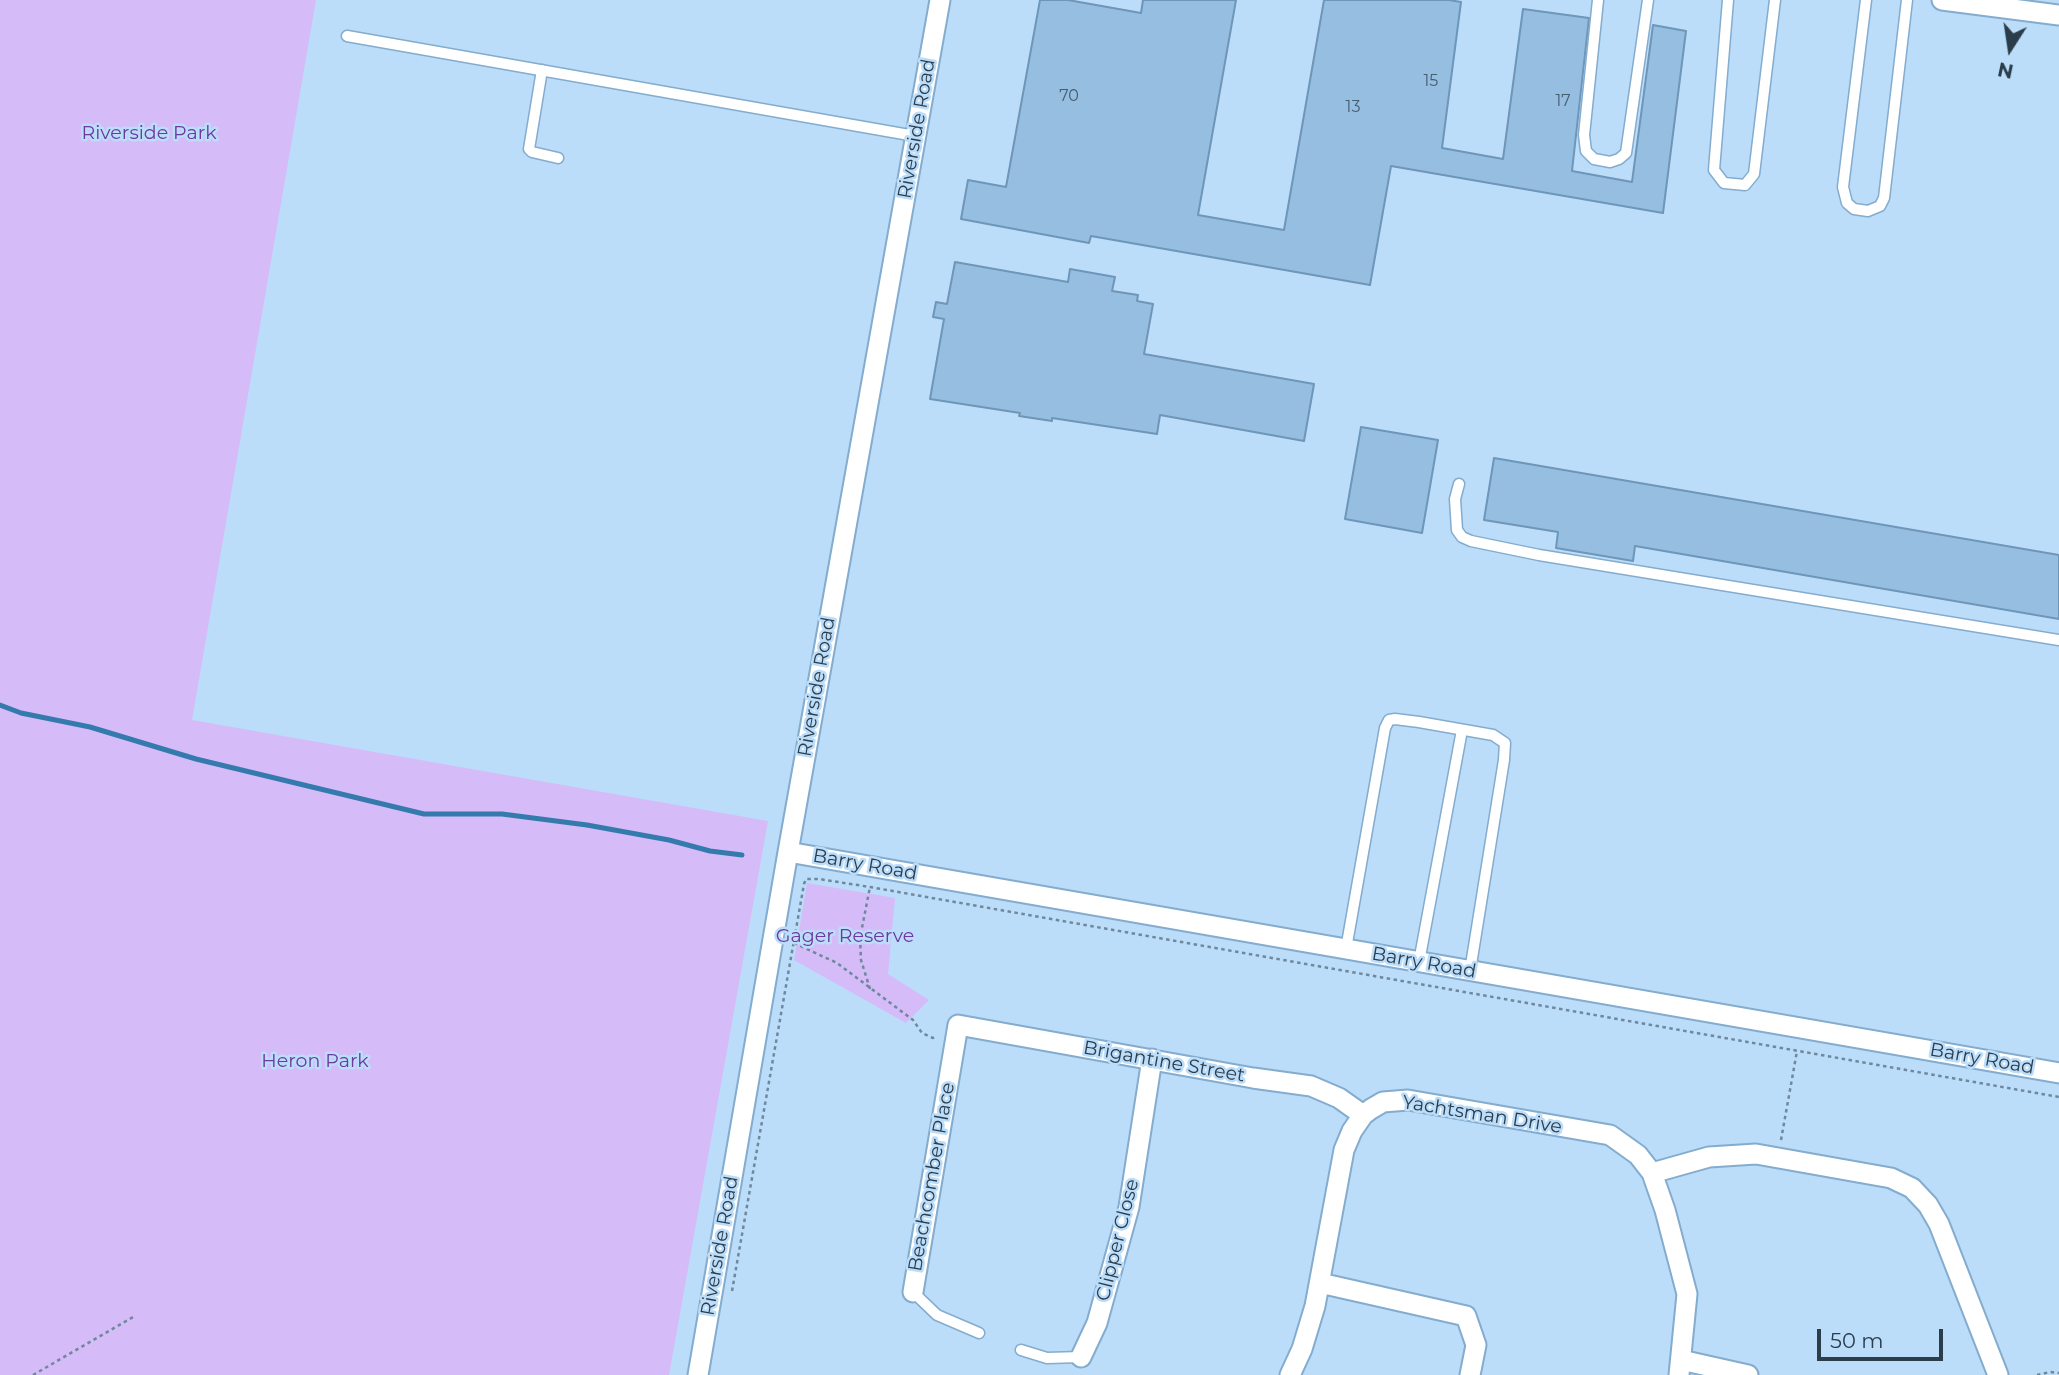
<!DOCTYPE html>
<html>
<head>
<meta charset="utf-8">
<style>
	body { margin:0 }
	#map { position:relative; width:2059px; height:1375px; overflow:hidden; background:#bbddfa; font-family:Montserrat,sans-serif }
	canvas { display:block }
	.north { position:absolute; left:1975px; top:14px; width:70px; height:70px; -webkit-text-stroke:5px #bbddfa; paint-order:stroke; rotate:192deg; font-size:19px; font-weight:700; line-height:28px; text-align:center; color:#2b3d4b }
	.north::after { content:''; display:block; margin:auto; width:24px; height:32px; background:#2b3d4b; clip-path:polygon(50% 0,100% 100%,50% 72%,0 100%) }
	.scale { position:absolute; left:1817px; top:1329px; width:126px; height:32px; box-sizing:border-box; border:4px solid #2b3d4b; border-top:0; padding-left:9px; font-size:21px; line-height:24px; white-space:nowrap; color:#2b3d4b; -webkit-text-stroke:5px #bbddfa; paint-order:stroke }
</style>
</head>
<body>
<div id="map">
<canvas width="2059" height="1375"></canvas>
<div class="north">N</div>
<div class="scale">50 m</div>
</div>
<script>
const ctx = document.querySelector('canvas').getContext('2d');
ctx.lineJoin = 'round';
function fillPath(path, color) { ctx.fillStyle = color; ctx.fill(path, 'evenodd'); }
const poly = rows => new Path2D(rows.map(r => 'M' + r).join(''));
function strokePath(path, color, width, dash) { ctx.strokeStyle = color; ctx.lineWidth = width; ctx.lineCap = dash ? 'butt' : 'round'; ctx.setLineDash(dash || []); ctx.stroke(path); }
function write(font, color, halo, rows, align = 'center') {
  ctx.font = font + ' Montserrat,sans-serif'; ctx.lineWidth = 5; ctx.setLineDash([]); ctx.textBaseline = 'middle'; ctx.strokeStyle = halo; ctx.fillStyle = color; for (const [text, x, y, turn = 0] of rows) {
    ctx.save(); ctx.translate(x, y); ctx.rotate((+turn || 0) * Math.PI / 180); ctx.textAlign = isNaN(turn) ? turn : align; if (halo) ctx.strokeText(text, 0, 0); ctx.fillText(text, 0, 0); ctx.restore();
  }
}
const green = poly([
	[0,0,316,0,192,720,768,821,669,1375,0,1375],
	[807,883,895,898,888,974,929,1000,906,1023,794,960]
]);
const stream = poly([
	[0,705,21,713,90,727,196,759,424,814,502,814,587,825,669,840,710,851,742,855]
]);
const building = poly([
	[1040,0,1068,0,1141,13,1143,0,1236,0,1198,215,1284,230,1324,0,1449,0,1461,2,1442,148,1503,159,1523,9,1589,18,1572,171,1632,182,1653,25,1686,31,1663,213,1391,166,1370,285,1091,236,1089,243,961,219,968,180,1006,187,1040,0],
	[955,262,1068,282,1070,269,1115,277,1112,291,1138,295,1137,301,1153,304,1144,354,1314,384,1304,441,1160,415,1157,434,1052,418,1052,421,1019,416,1020,413,930,399,944,319,933,317,936,302,947,304,955,262],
	[1361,427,1438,440,1422,533,1345,519,1361,427],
	[1494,458,2059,555,2059,619,1635,546,1633,561,1556,548,1558,532,1484,520,1494,458]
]);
const path = poly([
	[794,943,837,963,913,1020,922,1033,933,1038,937,1036],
	[870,989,861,960,860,938,870,887],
	[1781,1140,1797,1051],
	[732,1291,804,884,806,879,819,879,870,887,2059,1097],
	[33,1375,133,1317],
	[2037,1375,2050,1372,2059,1373]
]);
const lane = poly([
	[1598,0,1584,135,1586,151,1594,159,1610,162,1619,159,1626,153,1648,0],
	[1728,0,1714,170,1724,183,1745,185,1754,174,1775,0],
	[1866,0,1843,187,1847,203,1854,209,1868,211,1880,206,1884,198,1907,0],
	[347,36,915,136],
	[542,70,529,149,532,152,558,158],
	[1459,484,1455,499,1457,530,1462,537,1471,541,1539,555,2059,640],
	[1346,949,1385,728,1389,720,1395,719,1419,722,1493,735,1505,743,1504,760,1470,971],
	[1419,962,1462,730],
	[913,1292,937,1315,979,1333],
	[1021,1350,1047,1358,1081,1357]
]);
const street = poly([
	[1942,0,2059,15],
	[788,852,2059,1073],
	[1652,1173,1709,1157,1756,1154,1891,1178,1912,1188,1928,1205,1939,1224,1998,1375],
	[1320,1283,1466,1316,1476,1345,1470,1375],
	[913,1292,958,1025,1253,1078,1311,1086,1339,1098,1363,1115],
	[1081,1357,1097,1323,1129,1207,1152,1059],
	[1681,1360,1748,1375],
	[698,1375,788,852,940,0],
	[1290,1375,1302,1349,1315,1306,1344,1150,1352,1131,1363,1115,1371,1109,1383,1102,1408,1100,1610,1135,1638,1155,1652,1173,1665,1210,1687,1294,1679,1375]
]);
const numberNames = [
	["15",1431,81],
	["70",1069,96],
	["17",1563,101],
	["13",1353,107]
];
const streetNames = [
	["Riverside Road",917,129,-80],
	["Riverside Road",817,687,-80],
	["Barry Road",865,865,10],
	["Barry Road",1424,963,10],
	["Barry Road",1982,1059,10],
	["Brigantine Street",1164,1062,10],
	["Yachtsman Drive",1482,1115,9],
	["Beachcomber Place",932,1177,-80],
	["Clipper Close",1118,1240,-76],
	["Riverside Road",720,1246,-80]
];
const parkNames = [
	["Riverside Park",149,133],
	["Gager Reserve",845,936],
	["Heron Park",315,1061]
];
fillPath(green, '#d5bbf8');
strokePath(stream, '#347aad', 5);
fillPath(building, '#95bee1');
strokePath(building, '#6e96b8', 2);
strokePath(lane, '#83acce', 13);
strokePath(street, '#83acce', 23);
strokePath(path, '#6e889d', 2.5, [3.5, 3.5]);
strokePath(lane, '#fff', 10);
strokePath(street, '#fff', 19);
write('16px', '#465d70', null, numberNames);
write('19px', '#2b3d4b', '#bbddfa', streetNames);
write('19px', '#6d389f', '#bbddfa', parkNames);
</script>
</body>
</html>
